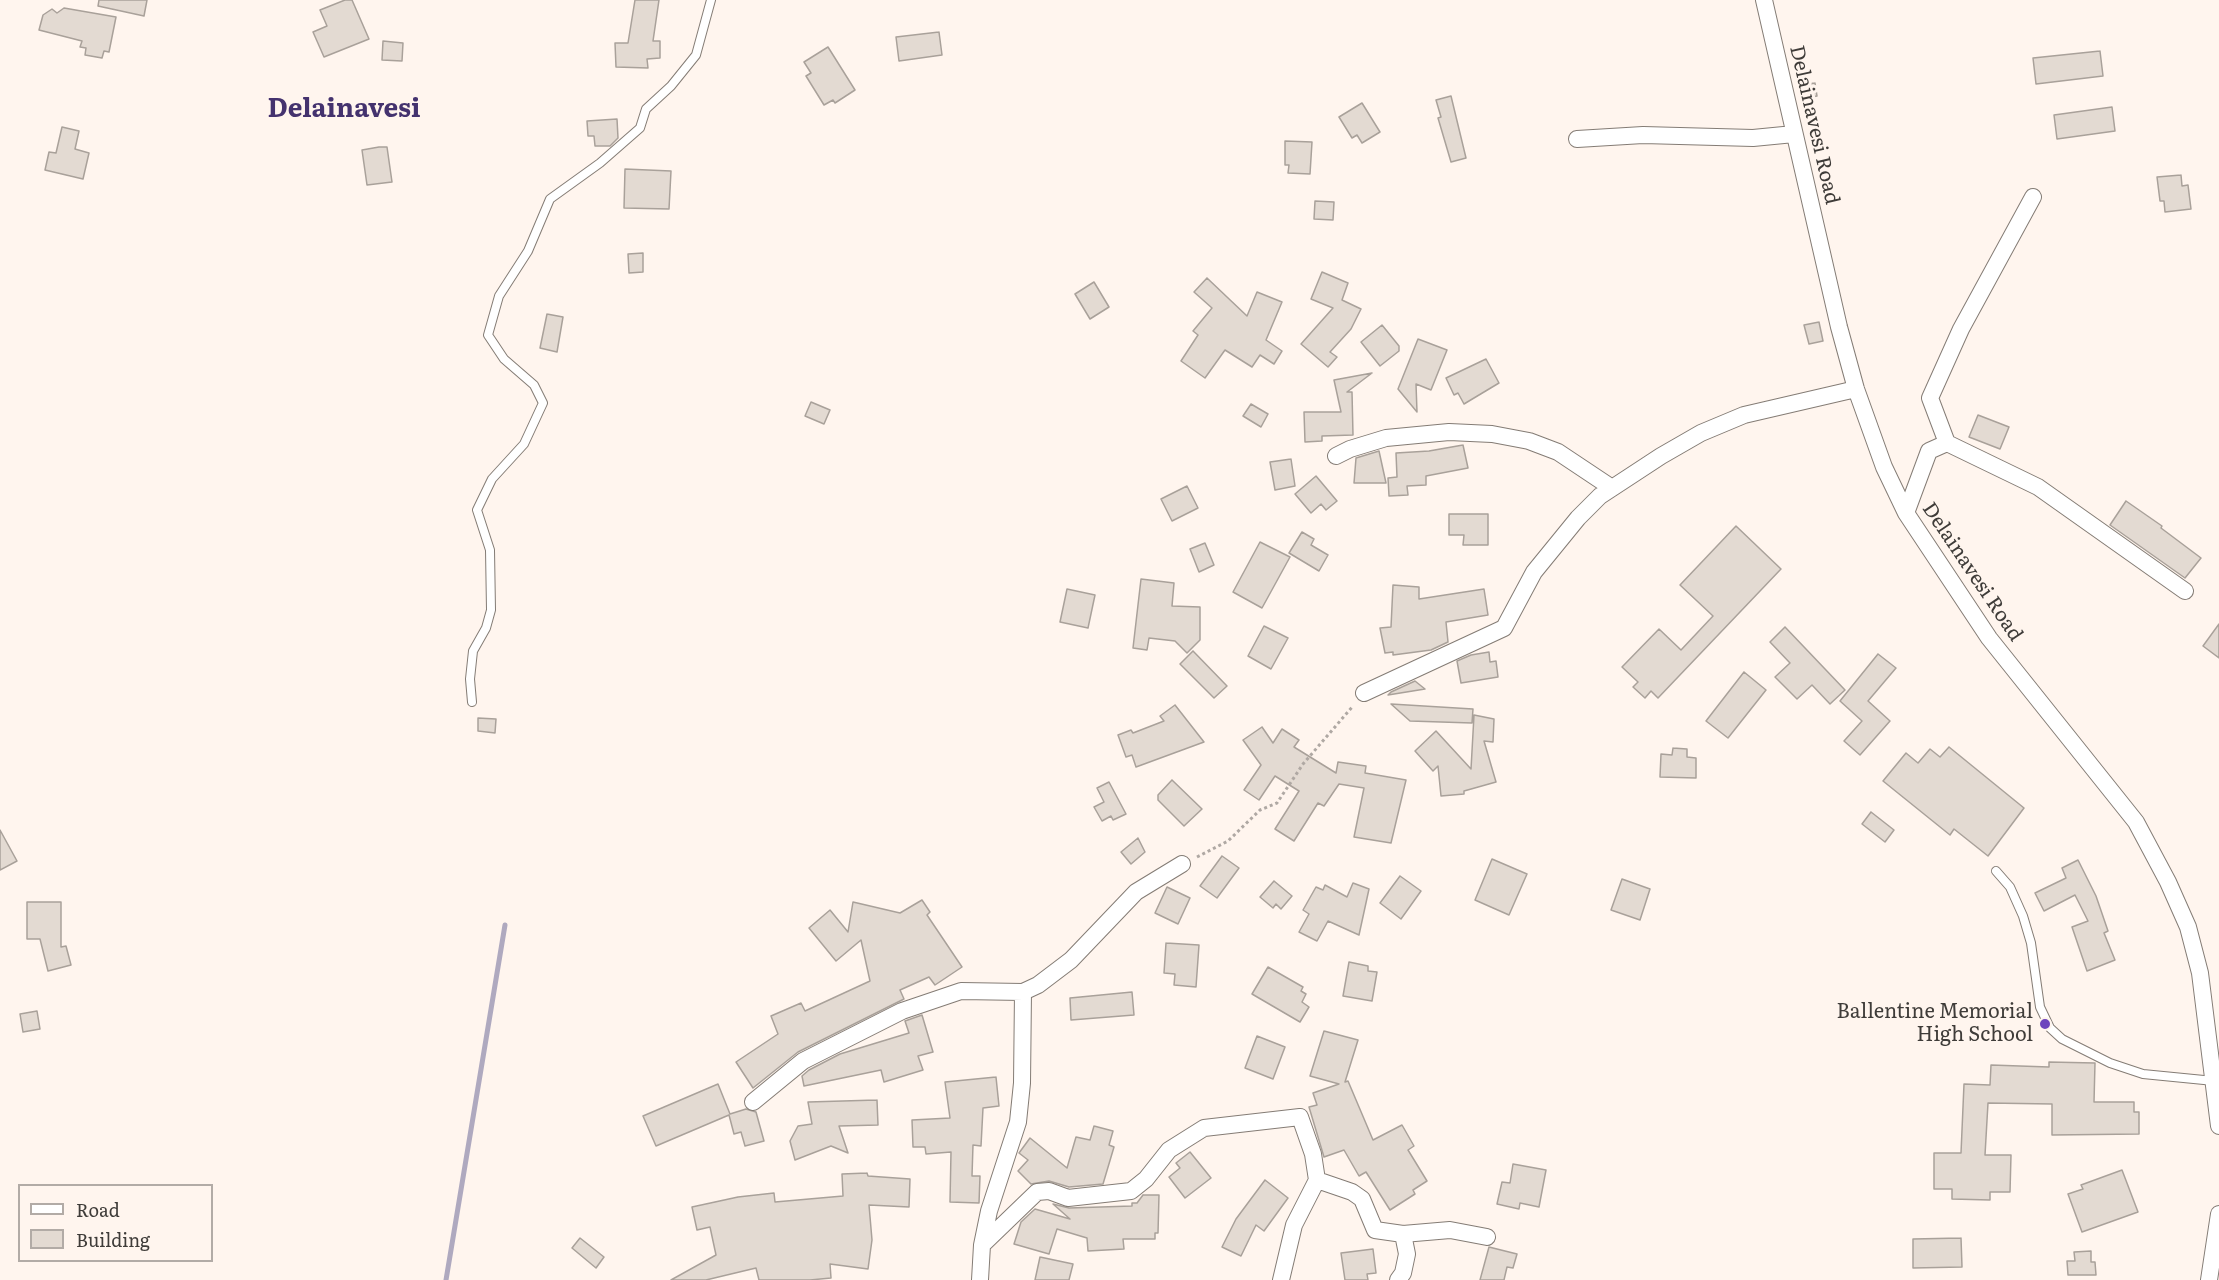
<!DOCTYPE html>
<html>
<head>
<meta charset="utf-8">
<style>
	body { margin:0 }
	#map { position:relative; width:2219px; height:1280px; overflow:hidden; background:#fff5ee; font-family:Literata,serif }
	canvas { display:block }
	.legend { position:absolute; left:18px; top:1184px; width:195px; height:78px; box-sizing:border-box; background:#fff5ee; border:2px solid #b2aba6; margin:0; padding:8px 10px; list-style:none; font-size:18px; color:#3f3c39 }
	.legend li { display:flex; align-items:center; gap:12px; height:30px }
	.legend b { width:30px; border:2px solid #b2aba6 }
</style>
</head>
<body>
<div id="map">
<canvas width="2219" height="1280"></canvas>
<ul class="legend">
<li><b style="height:8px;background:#fff"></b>Road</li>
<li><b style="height:16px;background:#e3dad2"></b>Building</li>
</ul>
</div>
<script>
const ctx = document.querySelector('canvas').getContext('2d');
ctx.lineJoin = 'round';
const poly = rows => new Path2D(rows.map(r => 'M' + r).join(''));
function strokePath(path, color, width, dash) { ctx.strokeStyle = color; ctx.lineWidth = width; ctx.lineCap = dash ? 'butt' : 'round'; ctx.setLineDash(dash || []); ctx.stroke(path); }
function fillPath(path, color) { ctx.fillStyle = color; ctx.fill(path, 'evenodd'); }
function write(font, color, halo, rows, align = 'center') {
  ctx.font = font + ' Literata,serif'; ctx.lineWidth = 6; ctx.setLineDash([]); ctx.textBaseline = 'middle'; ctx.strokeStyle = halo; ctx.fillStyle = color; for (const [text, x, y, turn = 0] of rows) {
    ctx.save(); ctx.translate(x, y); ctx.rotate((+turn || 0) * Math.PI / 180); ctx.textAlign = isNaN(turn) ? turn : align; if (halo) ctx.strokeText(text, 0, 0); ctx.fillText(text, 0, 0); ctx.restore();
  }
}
const stream = poly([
	[446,1280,505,925]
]);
const building = poly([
	[99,0,147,0,144,16,98,6,99,0],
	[345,0,352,0,369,39,324,57,313,32,327,26,320,10,345,0],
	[635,0,659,0,653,41,660,41,660,58,647,59,648,68,616,67,615,43,628,43,635,0],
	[64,8,116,17,109,52,104,51,102,58,85,55,86,48,80,47,82,41,39,30,43,15,52,9,57,13,64,8],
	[939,32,942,55,899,61,896,37,939,32],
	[383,41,403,43,402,61,382,60,383,41],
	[828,47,855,90,835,103,833,100,824,105,806,76,811,73,804,62,828,47],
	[2100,51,2103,76,2036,84,2033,58,2100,51],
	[1815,83,1817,96,1801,99,1799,85,1815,83],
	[1451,96,1466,158,1451,162,1438,118,1441,117,1436,100,1451,96],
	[1362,103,1380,132,1362,143,1357,135,1352,138,1339,117,1362,103],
	[2112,107,2115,131,2057,139,2054,115,2112,107],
	[617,119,618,138,610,146,595,146,594,136,588,136,587,121,617,119],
	[62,127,79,131,75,149,89,153,83,179,45,170,49,152,56,153,62,127],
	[1285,141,1312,142,1310,174,1288,173,1289,165,1285,165,1285,141],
	[379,147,387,147,392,182,367,185,362,150,379,147],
	[625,169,671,171,669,209,624,208,625,169],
	[2181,175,2182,186,2188,185,2191,209,2165,212,2164,201,2160,201,2157,177,2181,175],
	[1315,201,1334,202,1333,220,1314,219,1315,201],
	[643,253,643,272,629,273,628,254,643,253],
	[1322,272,1348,283,1342,300,1361,309,1351,329,1330,352,1337,357,1328,367,1301,344,1333,308,1311,299,1322,272],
	[1207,278,1247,316,1257,292,1282,302,1266,340,1282,351,1274,364,1260,355,1252,367,1225,350,1205,378,1181,361,1198,335,1193,331,1212,308,1194,292,1207,278],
	[1094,282,1109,307,1090,319,1075,294,1094,282],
	[547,314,563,317,557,352,540,348,547,314],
	[1819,322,1823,341,1809,344,1804,325,1819,322],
	[1382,325,1399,346,1399,351,1380,366,1361,342,1382,325],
	[1418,339,1447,350,1431,390,1416,384,1417,412,1398,389,1418,339],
	[1486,359,1499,383,1464,404,1458,393,1454,395,1446,378,1486,359],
	[1372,373,1347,392,1352,392,1353,435,1322,436,1322,441,1305,442,1304,412,1341,412,1334,380,1372,373],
	[811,402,830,410,824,424,805,416,811,402],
	[1251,404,1268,414,1261,427,1243,416,1251,404],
	[1978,415,2009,427,2000,449,1969,437,1978,415],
	[1463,445,1468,468,1426,476,1426,485,1407,486,1408,495,1389,496,1388,478,1397,477,1396,453,1429,451,1463,445],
	[1379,451,1386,483,1354,483,1356,458,1379,451],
	[1291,459,1295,486,1275,490,1270,462,1291,459],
	[1316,476,1337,501,1326,510,1321,504,1311,513,1295,494,1316,476],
	[1187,486,1198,508,1172,521,1161,499,1187,486],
	[2126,501,2162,526,2161,528,2201,558,2185,578,2110,525,2126,501],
	[1449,514,1488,514,1488,545,1463,545,1464,535,1449,535,1449,514],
	[1736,526,1781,569,1658,698,1651,691,1645,698,1633,687,1638,682,1622,667,1659,629,1681,650,1713,616,1680,585,1736,526],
	[1302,532,1314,539,1311,545,1328,555,1319,571,1289,553,1302,532],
	[1260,542,1290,557,1262,608,1233,592,1260,542],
	[1205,543,1214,565,1199,572,1190,549,1205,543],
	[1141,579,1174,583,1172,606,1200,607,1200,640,1187,653,1175,641,1149,638,1147,650,1133,648,1141,579],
	[1393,585,1419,587,1419,599,1484,589,1488,615,1446,622,1448,642,1431,650,1393,655,1393,652,1385,653,1380,628,1391,627,1393,585],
	[1067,589,1095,595,1088,628,1060,622,1067,589],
	[2219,624,2219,658,2203,646,2219,624],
	[1264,626,1288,638,1271,669,1248,656,1264,626],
	[1785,627,1845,690,1830,704,1812,685,1797,699,1775,677,1790,663,1770,642,1785,627],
	[1193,651,1227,686,1214,698,1180,664,1193,651],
	[1489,652,1490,662,1496,661,1498,677,1461,683,1457,661,1471,655,1489,652],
	[1878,654,1896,668,1868,701,1890,721,1860,755,1844,741,1862,721,1840,701,1878,654],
	[1744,672,1766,690,1728,738,1706,721,1744,672],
	[1415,681,1425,689,1388,695,1391,692,1415,681],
	[1391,704,1473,709,1472,723,1410,721,1391,704],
	[1175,705,1204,742,1136,767,1132,755,1126,757,1118,735,1131,730,1133,733,1164,721,1160,716,1175,705],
	[1474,715,1494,719,1493,742,1484,741,1496,782,1464,791,1464,794,1441,796,1438,766,1433,771,1415,751,1436,731,1471,769,1474,715],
	[478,718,496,719,495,733,478,731,478,718],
	[1262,727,1273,743,1282,729,1299,740,1294,747,1336,773,1338,762,1366,766,1365,773,1406,780,1391,843,1354,837,1364,788,1339,784,1324,806,1318,803,1294,841,1275,829,1299,791,1275,776,1259,800,1244,790,1261,765,1243,740,1262,727],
	[1949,747,2024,808,1988,856,1954,829,1950,835,1883,781,1906,753,1918,763,1930,749,1940,757,1949,747],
	[1673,748,1687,749,1687,757,1696,758,1696,778,1660,777,1661,754,1672,755,1673,748],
	[1172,780,1202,809,1184,826,1158,800,1158,795,1172,780],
	[1109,782,1126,814,1113,820,1111,816,1102,821,1094,807,1104,802,1097,788,1109,782],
	[1871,812,1894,830,1885,842,1862,824,1871,812],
	[0,830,17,861,0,870,0,830],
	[1138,838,1145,852,1131,864,1121,852,1138,838],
	[1222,856,1239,868,1217,898,1200,886,1222,856],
	[1492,859,1527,874,1509,915,1475,900,1492,859],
	[2078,860,2096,896,2108,931,2104,933,2115,960,2087,971,2072,927,2088,921,2075,895,2044,911,2035,893,2066,878,2062,868,2078,860],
	[1400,876,1421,891,1401,919,1380,903,1400,876],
	[1622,879,1650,889,1640,920,1611,910,1622,879],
	[1274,881,1292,896,1281,909,1276,904,1273,908,1260,897,1274,881],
	[1353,883,1369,889,1359,935,1328,921,1317,941,1299,932,1309,914,1303,910,1316,887,1323,890,1325,885,1347,897,1353,883],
	[1167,887,1190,898,1178,924,1155,913,1167,887],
	[922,900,930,912,927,915,962,967,935,985,929,977,900,990,904,999,798,1052,753,1088,736,1062,778,1034,771,1016,801,1003,805,1011,870,981,861,940,836,961,809,928,830,910,848,932,853,902,900,913,922,900],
	[27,902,61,902,61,947,66,946,71,965,48,971,40,939,27,939,27,902],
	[1166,943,1199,945,1196,987,1174,985,1175,974,1164,973,1166,943],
	[1349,962,1368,966,1368,971,1377,972,1372,1001,1343,996,1349,962],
	[1268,967,1303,987,1301,991,1306,994,1302,1002,1309,1007,1300,1022,1252,994,1268,967],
	[1132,992,1134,1015,1071,1020,1070,998,1132,992],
	[37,1011,40,1029,23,1032,20,1014,37,1011],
	[922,1015,933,1052,918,1056,923,1070,884,1082,881,1070,804,1086,802,1076,809,1070,840,1054,909,1033,905,1021,922,1015],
	[1324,1031,1358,1040,1345,1082,1348,1081,1373,1140,1402,1125,1414,1146,1408,1150,1427,1181,1413,1190,1415,1194,1390,1210,1366,1172,1359,1176,1344,1150,1324,1157,1309,1107,1317,1105,1313,1093,1339,1084,1310,1076,1324,1031],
	[1257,1036,1285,1047,1273,1079,1245,1068,1257,1036],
	[2049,1062,2095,1063,2094,1102,2134,1102,2134,1112,2139,1112,2139,1134,2052,1135,2052,1104,1988,1103,1985,1155,2011,1155,2010,1192,1990,1192,1990,1200,1952,1199,1952,1189,1934,1189,1934,1153,1961,1153,1964,1084,1990,1085,1991,1065,2049,1067,2049,1062],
	[996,1077,999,1106,983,1108,981,1146,973,1145,972,1176,980,1176,979,1203,950,1202,951,1152,926,1154,925,1147,913,1147,912,1120,950,1118,945,1082,996,1077],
	[718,1084,730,1114,746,1109,756,1112,764,1141,745,1146,741,1132,734,1134,729,1115,656,1146,643,1116,718,1084],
	[877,1100,878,1125,839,1126,848,1153,831,1146,795,1160,790,1141,798,1126,812,1124,808,1102,877,1100],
	[1094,1126,1113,1131,1109,1145,1114,1147,1103,1184,1069,1187,1049,1181,1031,1184,1018,1171,1028,1160,1019,1153,1030,1138,1067,1168,1076,1137,1090,1140,1094,1126],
	[1190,1152,1211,1178,1185,1198,1169,1177,1180,1168,1176,1163,1190,1152],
	[1513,1164,1546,1170,1539,1207,1520,1203,1519,1209,1497,1204,1502,1182,1510,1183,1513,1164],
	[2122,1170,2138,1212,2082,1232,2068,1194,2083,1189,2081,1185,2122,1170],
	[867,1173,868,1176,910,1179,909,1207,869,1205,872,1240,868,1269,830,1264,831,1278,810,1280,759,1280,756,1268,706,1280,671,1280,716,1255,710,1227,697,1230,692,1207,738,1197,774,1193,775,1202,843,1196,842,1174,867,1173],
	[1265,1180,1288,1198,1264,1231,1256,1225,1241,1256,1222,1247,1236,1219,1265,1180],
	[1143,1195,1159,1195,1158,1233,1155,1233,1155,1239,1123,1239,1124,1249,1088,1251,1087,1238,1057,1229,1049,1254,1014,1244,1021,1222,1035,1209,1070,1219,1053,1204,1069,1208,1132,1206,1132,1203,1137,1203,1143,1195],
	[580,1238,604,1257,596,1268,572,1248,580,1238],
	[1961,1238,1962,1267,1913,1268,1913,1239,1961,1238],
	[1489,1247,1517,1254,1513,1268,1507,1267,1504,1280,1480,1280,1489,1247],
	[1373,1249,1376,1273,1367,1274,1368,1280,1345,1280,1341,1253,1373,1249],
	[2091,1251,2091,1262,2095,1262,2096,1275,2068,1275,2067,1261,2075,1261,2074,1252,2091,1251],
	[1040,1257,1073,1264,1069,1280,1035,1280,1040,1257]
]);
const path = poly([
	[1197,857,1228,841,1260,810,1277,803,1303,764,1353,706]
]);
const service = poly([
	[472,702,470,679,473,651,486,628,491,610,490,550,477,510,492,479,524,444,543,403,534,385,504,359,488,335,499,296,528,251,550,199,600,163,640,128,646,109,671,86,696,55,711,0],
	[1996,871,2010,887,2023,916,2031,943,2040,1007,2050,1028,2062,1039,2110,1063,2143,1074,2214,1081]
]);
const minor = poly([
	[1764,0,1839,327,1856,389,1884,467,1906,513,1989,638,2136,822,2168,882,2188,927,2200,973,2219,1126],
	[1577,139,1643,135,1753,138,1794,134],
	[1947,443,2038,487,2185,591],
	[1336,456,1350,449,1386,438,1449,432,1492,434,1529,441,1558,452,1612,488],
	[1906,513,1929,451,1947,443,1930,398,1961,329,2033,197],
	[1364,693,1504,628,1534,572,1578,518,1600,496,1661,456,1701,433,1744,415,1856,389],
	[753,1102,803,1061,902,1011,961,991,1023,992,1038,985,1071,960,1136,892,1182,864],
	[1317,1180,1352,1192,1362,1199,1375,1230,1403,1234,1407,1254,1403,1273,1398,1280],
	[1403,1234,1450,1230,1487,1237],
	[982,1245,1037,1192,1049,1191,1068,1198,1131,1191,1146,1179,1169,1150,1204,1128,1300,1117,1313,1154,1317,1180,1294,1225,1281,1280],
	[980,1280,982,1245,989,1211,1018,1122,1022,1083,1023,992],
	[2209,1280,2219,1214]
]);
const markers = [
	[2045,1024,6,"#6e45bd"]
];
const streetNames = [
	["Delainavesi Road",1814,125,77],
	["Delainavesi Road",1972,572,56]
];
const poiNames = [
	["Ballentine Memorial",2033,1012],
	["High School",2033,1035]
];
const districtNames = [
	["Delainavesi",344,109]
];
strokePath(stream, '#afa9bf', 5);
fillPath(building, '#e3dad2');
strokePath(building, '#a9a19a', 1.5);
strokePath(service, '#847c75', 10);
strokePath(minor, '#847c75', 18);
strokePath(path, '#afa8a3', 3, [3, 3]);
strokePath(service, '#fff', 8);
strokePath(minor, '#fff', 16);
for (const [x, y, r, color] of markers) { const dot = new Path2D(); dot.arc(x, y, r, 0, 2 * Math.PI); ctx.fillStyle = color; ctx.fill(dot); strokePath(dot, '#fff5ee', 2); }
write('20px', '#3f3c39', '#fff5ee', streetNames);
write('20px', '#3f3c39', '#fff5ee', poiNames, 'right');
write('bold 26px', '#44326e', '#fff5ee', districtNames);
</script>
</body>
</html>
